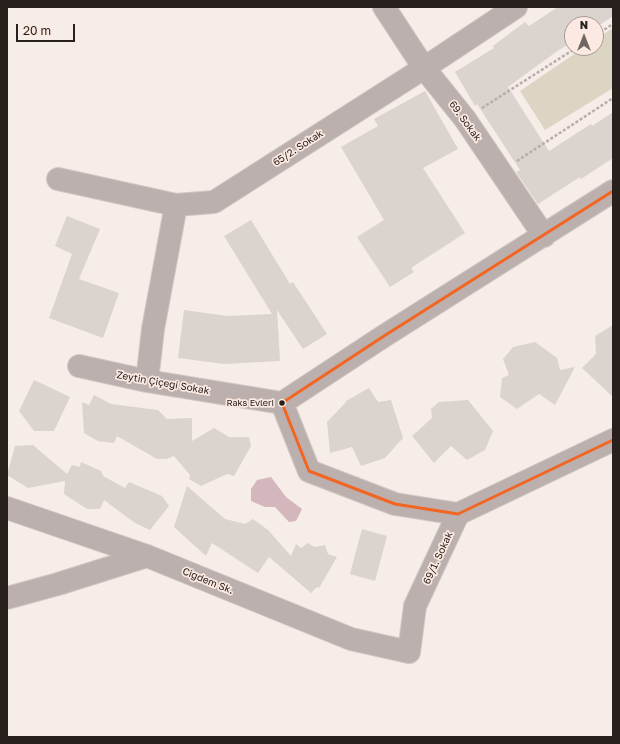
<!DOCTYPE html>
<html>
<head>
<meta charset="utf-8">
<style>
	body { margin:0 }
	#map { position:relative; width:620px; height:744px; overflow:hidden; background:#f6ece8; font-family:"Golos Text",sans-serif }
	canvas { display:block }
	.frame { position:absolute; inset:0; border:8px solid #28201c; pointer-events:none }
	.north { position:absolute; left:564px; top:16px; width:40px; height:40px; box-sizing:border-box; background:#fceae2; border:1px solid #a79993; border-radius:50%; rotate:0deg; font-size:11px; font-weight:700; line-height:16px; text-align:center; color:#28201c }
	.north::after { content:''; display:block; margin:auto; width:14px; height:18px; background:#706763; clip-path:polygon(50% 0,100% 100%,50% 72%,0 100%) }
	.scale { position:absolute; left:16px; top:24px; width:59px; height:18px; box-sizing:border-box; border:2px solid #28201c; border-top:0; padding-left:5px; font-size:12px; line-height:14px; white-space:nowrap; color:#28201c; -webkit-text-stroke:3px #fceae2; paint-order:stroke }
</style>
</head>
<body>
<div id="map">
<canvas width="620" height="744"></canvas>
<div class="frame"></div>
<div class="north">N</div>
<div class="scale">20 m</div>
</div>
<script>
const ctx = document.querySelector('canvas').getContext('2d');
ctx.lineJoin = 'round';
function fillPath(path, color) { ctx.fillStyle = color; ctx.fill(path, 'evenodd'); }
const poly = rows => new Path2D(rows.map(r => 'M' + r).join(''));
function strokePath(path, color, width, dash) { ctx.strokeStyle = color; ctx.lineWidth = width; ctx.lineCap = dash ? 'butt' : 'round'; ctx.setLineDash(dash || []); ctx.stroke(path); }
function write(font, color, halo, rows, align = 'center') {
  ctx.font = font + ' "Golos Text",sans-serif'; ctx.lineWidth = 3.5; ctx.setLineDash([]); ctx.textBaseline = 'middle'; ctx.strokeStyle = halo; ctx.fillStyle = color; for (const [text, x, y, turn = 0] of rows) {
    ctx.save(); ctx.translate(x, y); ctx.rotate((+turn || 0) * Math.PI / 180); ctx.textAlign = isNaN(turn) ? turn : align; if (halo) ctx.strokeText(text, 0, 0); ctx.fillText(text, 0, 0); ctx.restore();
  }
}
const green = poly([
	[613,28,613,88,545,130,520,91,583,48,596,48,596,39]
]);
const water = poly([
	[271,477,286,497,302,509,296,521,289,522,275,507,265,507,251,501,251,489,257,480]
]);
const building = poly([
	[558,7,613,7,613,16,601,24,572,24,572,42,556,52,508,87,549,151,591,124,592,126,613,112,613,158,581,179,580,177,538,204,516,172,520,170,477,104,475,106,455,72,494,48,493,46,525,22,529,26],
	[425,91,458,149,423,168,465,233,411,268,414,272,390,287,357,237,384,220,341,147,378,126,374,119],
	[67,216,100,229,79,279,119,293,103,338,49,318,72,254,55,246],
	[251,220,290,284,293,282,327,334,303,349,277,310,280,361,224,364,178,358,184,310,228,316,272,314,224,236],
	[613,325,613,397,582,368,596,354,595,336],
	[535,342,557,358,560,370,575,367,555,405,539,394,517,409,500,397,502,378,509,375,503,359,513,347],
	[34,380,70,397,54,431,34,431,19,411],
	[369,388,378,402,391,400,403,438,385,458,361,466,352,447,330,453,327,422,346,402,346,401],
	[94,395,111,404,158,410,167,419,192,418,192,441,214,428,229,437,249,437,251,446,234,476,227,474,201,486,189,479,190,475,174,456,166,459,157,459,117,436,114,443,98,441,84,433,82,402,89,405],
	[468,400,493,431,485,450,467,460,451,446,434,463,412,436,432,418,431,409,439,402],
	[33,445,67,474,72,465,80,467,81,462,101,471,103,476,125,488,129,482,162,496,169,506,150,530,135,523,104,500,100,509,87,509,64,494,65,481,28,488,7,475,15,446],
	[187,486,225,519,245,524,253,519,268,530,291,556,296,544,301,548,308,543,314,547,325,545,328,554,337,557,319,588,317,587,311,593,269,557,258,573,212,543,206,556,174,527],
	[362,529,387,536,375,581,350,574]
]);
const path = poly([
	[596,35,613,24],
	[482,108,576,48],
	[517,161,613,98]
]);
const minor = poly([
	[384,7,424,68,465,119,544,236],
	[58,179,176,205,214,202,424,68,516,7],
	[79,366,147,381,282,403],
	[147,381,153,329,176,205],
	[282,403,384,336,613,191],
	[282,403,309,471,395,504,458,514],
	[7,508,147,556,351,639,409,652,415,606,458,514,613,440],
	[7,598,58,584,147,556]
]);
const bus1 = poly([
	[613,191,384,336,282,403,309,471,395,504,458,514,613,440]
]);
const markers = [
	[282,403,3.5,"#28201c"]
];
const busNames = [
	["Raks Evleri",274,403]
];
const streetNames = [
	["69. Sokak",465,121,54],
	["65/2. Sokak",298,148,-33],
	["Zeytin Çiçeği Sokak",163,383,10],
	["69/1. Sokak",438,558,-65],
	["Cigdem Sk.",208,581,22]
];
fillPath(green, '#ddd5c4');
fillPath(water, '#d4b6bd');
fillPath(building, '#dbd3ce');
strokePath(minor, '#d0c8c4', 24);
strokePath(path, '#b7adac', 2.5, [3, 2]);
strokePath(minor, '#bcb0ae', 22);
strokePath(bus1, '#f26522', 3);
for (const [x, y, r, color] of markers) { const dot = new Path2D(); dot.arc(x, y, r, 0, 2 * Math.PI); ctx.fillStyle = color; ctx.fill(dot); strokePath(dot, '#fceae2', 1.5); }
write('9px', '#28201c', '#fceae2', busNames, 'right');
write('10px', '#28201c', '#fceae2', streetNames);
</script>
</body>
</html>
